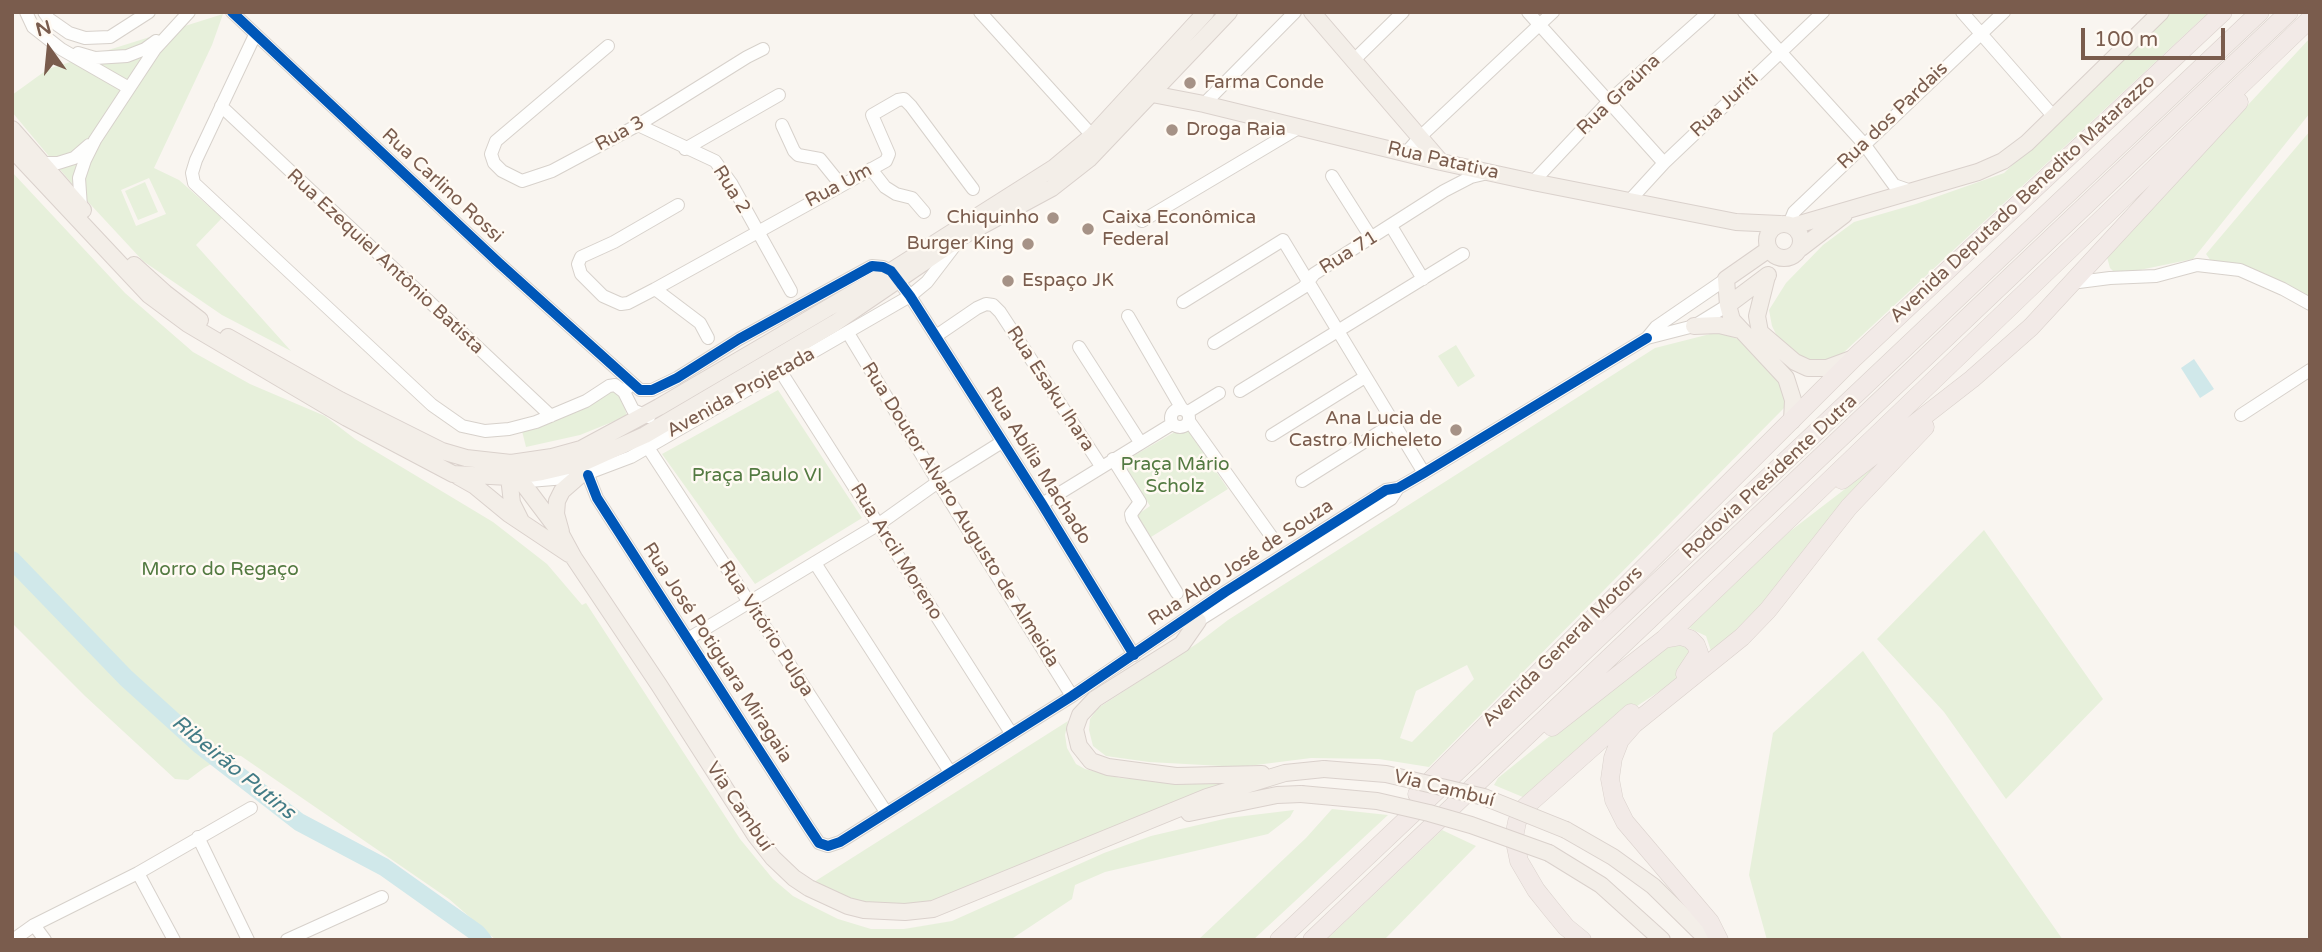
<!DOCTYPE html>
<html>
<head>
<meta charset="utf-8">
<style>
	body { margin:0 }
	#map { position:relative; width:2322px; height:952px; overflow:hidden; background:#f9f5f0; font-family:"Varela Round",sans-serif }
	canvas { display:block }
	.frame { position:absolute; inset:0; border:14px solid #7a5c4d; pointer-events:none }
	.north { position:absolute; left:14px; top:14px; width:70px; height:70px; -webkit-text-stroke:5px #fffaf3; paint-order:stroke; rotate:345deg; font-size:19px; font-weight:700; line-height:28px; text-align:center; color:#7a5c4d }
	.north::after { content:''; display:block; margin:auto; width:24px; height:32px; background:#7a5c4d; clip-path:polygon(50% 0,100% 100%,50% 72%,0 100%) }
	.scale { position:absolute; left:2081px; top:28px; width:144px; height:32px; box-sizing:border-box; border:4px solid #7a5c4d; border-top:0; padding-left:9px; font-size:21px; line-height:24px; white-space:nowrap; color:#7a5c4d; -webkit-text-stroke:5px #fffaf3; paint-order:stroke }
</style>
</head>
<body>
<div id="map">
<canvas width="2322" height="952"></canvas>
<div class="frame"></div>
<div class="north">N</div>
<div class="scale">100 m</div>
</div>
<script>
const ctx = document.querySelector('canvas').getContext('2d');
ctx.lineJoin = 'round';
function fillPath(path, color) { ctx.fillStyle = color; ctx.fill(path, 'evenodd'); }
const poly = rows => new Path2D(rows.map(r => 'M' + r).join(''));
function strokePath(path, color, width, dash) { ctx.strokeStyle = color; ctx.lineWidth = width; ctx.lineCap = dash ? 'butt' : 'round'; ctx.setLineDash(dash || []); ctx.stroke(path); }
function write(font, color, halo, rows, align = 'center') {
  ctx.font = font + ' "Varela Round",sans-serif'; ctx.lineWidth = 5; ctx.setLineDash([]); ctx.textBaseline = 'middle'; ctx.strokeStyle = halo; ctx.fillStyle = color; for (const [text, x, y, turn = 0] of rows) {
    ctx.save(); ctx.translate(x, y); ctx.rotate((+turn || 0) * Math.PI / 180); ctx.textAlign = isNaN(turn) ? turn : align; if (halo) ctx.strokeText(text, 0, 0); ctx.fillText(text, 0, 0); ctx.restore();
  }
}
const green = poly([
	[2172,12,2209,12,1842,354,1826,362,1811,365,1779,340,1772,326,1769,310,1786,283,1823,245,1854,222,1916,204,2004,173],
	[223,14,212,45,154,168,179,180,222,218,196,245,291,351,222,315,143,261,78,191,12,112,12,95,48,69],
	[149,178,166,214,136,226,121,190],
	[2310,38,2310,113,2193,259,2120,274,2114,272,2110,268,2107,257],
	[2310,131,2310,300,2293,287,2241,265,2211,261,2206,254],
	[12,172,125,293,193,352,250,384,325,416,355,439,493,522,547,564,582,605,586,603,740,839,773,879,793,896,814,907,838,919,871,929,904,929,952,921,1104,853,1151,836,1228,818,1294,810,1290,817,1268,834,1105,872,1075,885,1072,899,1010,940,496,940,449,899,241,756,229,754,204,768,188,780,175,779,85,696,12,623],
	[145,182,158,212,138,220,125,191],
	[1718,332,1738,339,1778,377,1786,398,1784,408,1429,767,1379,759,1311,758,1240,767,1149,762,1106,756,1093,746,1089,730,1090,719,1098,708,1198,643,1228,620,1655,348],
	[1467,665,1474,679,1412,742,1400,738,1416,691],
	[1456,345,1475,376,1458,387,1438,356],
	[609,386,621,396,627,416,580,435,526,447,521,427],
	[778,390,862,518,755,584,662,454],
	[1185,426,1228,489,1151,537,1137,515,1150,506,1123,462],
	[1888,456,1789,583,1710,658,1711,651,1706,636,1687,627,1776,542],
	[1984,530,2103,699,2006,799,1944,712,1877,639],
	[1664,639,1696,645,1687,673,1634,708,1530,800,1494,785,1498,778,1592,702],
	[1863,651,1989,834,2063,940,1767,940,1749,875,1773,733],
	[1068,721,1065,735,1067,748,1076,764,1085,769,1120,778,1223,784,933,905,866,905,840,897,814,882],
	[1332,809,1388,815,1253,940,1198,940,1306,838],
	[1442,830,1476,846,1384,940,1326,940]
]);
const water = poly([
	[2194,359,2214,389,2200,398,2181,368]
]);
const river = poly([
	[12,560,126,678,201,746,299,822,384,867,477,933,483,940]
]);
const minor = poly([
	[26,12,33,27,61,49,129,88],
	[44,12,49,19,69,33,85,38,110,37,149,12],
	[232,12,499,263,640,390,652,390,677,378,739,339,872,266,883,267,891,271,910,296,1042,504,1134,655],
	[980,12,1097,141],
	[1528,12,1664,163],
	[1744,12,1864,144,1894,185,1911,191],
	[1962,12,2054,117],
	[255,35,196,160,192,173,194,183,432,405,462,426,485,431,509,429,536,422,586,401,609,386,615,385,624,392,632,383],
	[608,46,496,141,491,154,494,163,502,171,522,181,552,171,638,125,747,57,763,49],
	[78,53,95,58,127,56,145,49,156,41],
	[1355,59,1403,12],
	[1204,104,1295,12],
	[221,106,551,416],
	[638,125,715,161,731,183,791,291],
	[782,125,794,151,798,155,820,159,841,185],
	[685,149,779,95],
	[1406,153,1421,136,1553,12],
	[42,163,58,163,74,158,89,145],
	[871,169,885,187,896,194,912,198,924,212],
	[1332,176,1372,239],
	[1533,182,1609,101,1709,12],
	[1631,199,1664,163,1823,12],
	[678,205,614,242,581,257,578,264,581,274,603,296,621,304,628,303,655,289,886,161,889,154,872,115,898,100,904,99,911,106,973,189],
	[81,207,79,178,85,160,95,140,155,49,189,12],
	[1142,221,1300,127],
	[1789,224,1794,212,2004,12],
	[1391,226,1423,279],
	[1726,279,1656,327,1647,338,1694,326,1728,305],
	[2071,283,2110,278,2156,276,2197,265,2240,270,2283,289,2310,304],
	[655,289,700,323,708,338],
	[1183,302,1283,240,1424,473],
	[1128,316,1182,409],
	[848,333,938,482,1072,696],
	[936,336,977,308,986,304,993,305,1000,312,1101,466],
	[1214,343,1304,287,1314,274,1444,191,1471,177,1488,173],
	[1079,347,1140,442],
	[781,372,1011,733],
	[1240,391,1463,254],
	[624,392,633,410,649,417],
	'1171 418a9 9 0 1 1 18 0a9 9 0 1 1-18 0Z',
	[1188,412,1219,393],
	[2241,415,2310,370],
	[1189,421,1274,540],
	[1272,435,1365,377],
	[647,446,886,812],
	[1113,459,1140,502,1131,514,1132,519,1177,593],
	[588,475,597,498,809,828,819,843,828,846,840,842,1072,696,1225,592,1386,490,1398,488,1424,473,1647,338],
	[1302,481,1394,423],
	[517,482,578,477,631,457,910,296,927,282,956,244],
	[1042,504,1172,424],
	[815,563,950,772],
	[1193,624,1391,499,1398,488],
	[688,639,879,524,938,482,1002,442],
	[198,837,248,940],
	[138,873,174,940],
	[34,925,45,940],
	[13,940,34,925,138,873,251,808],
	[287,940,382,897]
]);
const major = poly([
	[1312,12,1441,162],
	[1152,94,1204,104,1441,162,1533,182,1736,222,1780,224],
	[12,129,83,210],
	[12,149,149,295,188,324,347,418,453,474,509,477,542,472,585,462,645,435,835,323,961,237,1052,188,1089,159,1229,12],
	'1767 241a17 17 0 1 1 34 0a17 17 0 1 1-34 0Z',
	[1793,226,1978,172,2003,161,2027,143,2161,12],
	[1801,248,1844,215],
	[1769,249,1726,279,1728,305,1732,320,1786,378,1793,400,1792,421],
	[134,265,165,293,200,320],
	[1767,276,1757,316,1760,332,1795,362,1808,368,1827,368,1854,358],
	[1728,305,1768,275],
	[1694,326,1719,325,1740,330],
	[228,337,340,400,442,451,466,458,511,463,552,457,581,449,659,407,891,271,1055,167,1092,136,1206,12],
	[512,469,561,534,574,558,659,685,755,835,773,858,794,878,809,888,848,906,864,910,905,912,933,909,1207,797,1285,773,1324,769],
	[459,477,475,486,509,514,569,554],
	[509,477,512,503,521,521],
	[561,532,556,514,557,501,562,491,578,477],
	[1198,621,1182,644,1095,699,1080,715,1075,729,1079,746,1091,761,1108,767,1176,776,1262,774],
	[1189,813,1277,795,1301,794],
	[1566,830,1613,857,1653,886,1708,940],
	[1549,853,1601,885,1662,940]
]);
const highway = poly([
	[1842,480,1972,379,2031,327,2239,102],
	[1664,639,1681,636,1690,639,1696,645,1699,653,1685,674],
	[1552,727,1664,639,2310,19],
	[1417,794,1854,358,2223,12],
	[1279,940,2260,12],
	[1312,940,2289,12],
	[1582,940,1566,927,1552,910,1536,890,1519,861,1514,837,1517,822,1523,809,1631,713],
	[1719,940,1710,922,1625,822,1614,800,1610,779,1613,758,1620,740,1634,724,1742,637,1768,610,1849,507,1925,427]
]);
const majorBridge = poly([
	[1324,769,1386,774,1484,797,1566,830],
	[1301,794,1377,801,1429,813,1471,825,1549,853]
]);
const cycleway = poly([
	[232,12,499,263,640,390,652,390,677,378,739,339,872,266,883,267,891,271,910,296,1042,504,1134,655],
	[588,475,597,498,809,828,819,843,828,846,840,842,1072,696,1225,592,1386,490,1398,488,1424,473,1647,338]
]);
const markers = [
	[1190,83,7,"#a69286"],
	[1172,130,7,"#a69286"],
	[1053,218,7,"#a69286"],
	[1088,229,7,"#a69286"],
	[1028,244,7,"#a69286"],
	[1008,281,7,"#a69286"],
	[1456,430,7,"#a69286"]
];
const poiNames = [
	["Farma Conde",1204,83],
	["Droga Raia",1186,130],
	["Chiquinho",1039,218,"right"],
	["Caixa Econômica",1102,218],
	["Federal",1102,240],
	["Burger King",1014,244,"right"],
	["Espaço JK",1022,281],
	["Ana Lucia de",1442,419,"right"],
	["Castro Micheleto",1442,441,"right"]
];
const streetNames = [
	["Rua Graúna",1619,95,-44],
	["Rua Juriti",1725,105,-43],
	["Rua dos Pardais",1893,116,-44],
	["Rua 3",620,134,-29],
	["Rua Patativa",1443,161,13],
	["Rua Carlino Rossi",442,186,43],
	["Rua Um",839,186,-28],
	["Rua 2",731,190,58],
	["Avenida Deputado Benedito Matarazzo",2023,199,-43],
	["Rua 71",1349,253,-32],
	["Rua Ezequiel Antônio Batista",385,262,43],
	["Rua Esaku Ihara",1050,389,57],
	["Avenida Projetada",741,393,-29],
	["Rua Abília Machado",1038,466,58],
	["Rodovia Presidente Dutra",1770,477,-43],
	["Rua Doutor Alvaro Augusto de Almeida",960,515,58],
	["Rua Arcil Moreno",896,552,58],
	["Rua Aldo José de Souza",1241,563,-33],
	["Rua Vitório Pulga",766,629,57],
	["Avenida General Motors",1563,647,-45],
	["Rua José Potiguara Miragaia",717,653,57],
	["Via Cambuí",1444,789,14],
	["Via Cambuí",739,807,56]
];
const parkNames = [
	["Praça Mário",1175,465],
	["Scholz",1175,487],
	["Praça Paulo VI",757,476],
	["Morro do Regaço",220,570]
];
const waterNames = [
	["Ribeirão Putins",233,768,39]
];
fillPath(green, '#e7f0db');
fillPath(water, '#d0e8ea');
strokePath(river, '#d0e8ea', 18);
strokePath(minor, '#d7d1cb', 14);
strokePath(major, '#dad1cc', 18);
strokePath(highway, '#dad1cc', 19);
strokePath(minor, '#fefefd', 12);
strokePath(major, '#f3eee8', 16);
strokePath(highway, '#f2eae7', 18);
strokePath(majorBridge, '#dad1cc', 18, []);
strokePath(majorBridge, '#f3eee8', 16);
strokePath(cycleway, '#0057b8', 10);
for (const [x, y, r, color] of markers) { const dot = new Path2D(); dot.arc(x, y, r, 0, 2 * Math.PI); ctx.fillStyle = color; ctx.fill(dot); strokePath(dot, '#fffaf3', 2.5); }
write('19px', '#7a5c4d', '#fffaf3', poiNames, 'left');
write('19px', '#7a5c4d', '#fffaf3', streetNames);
write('19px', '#537a41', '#fffaf3', parkNames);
write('italic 21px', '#437c86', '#fffaf3', waterNames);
</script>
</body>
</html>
